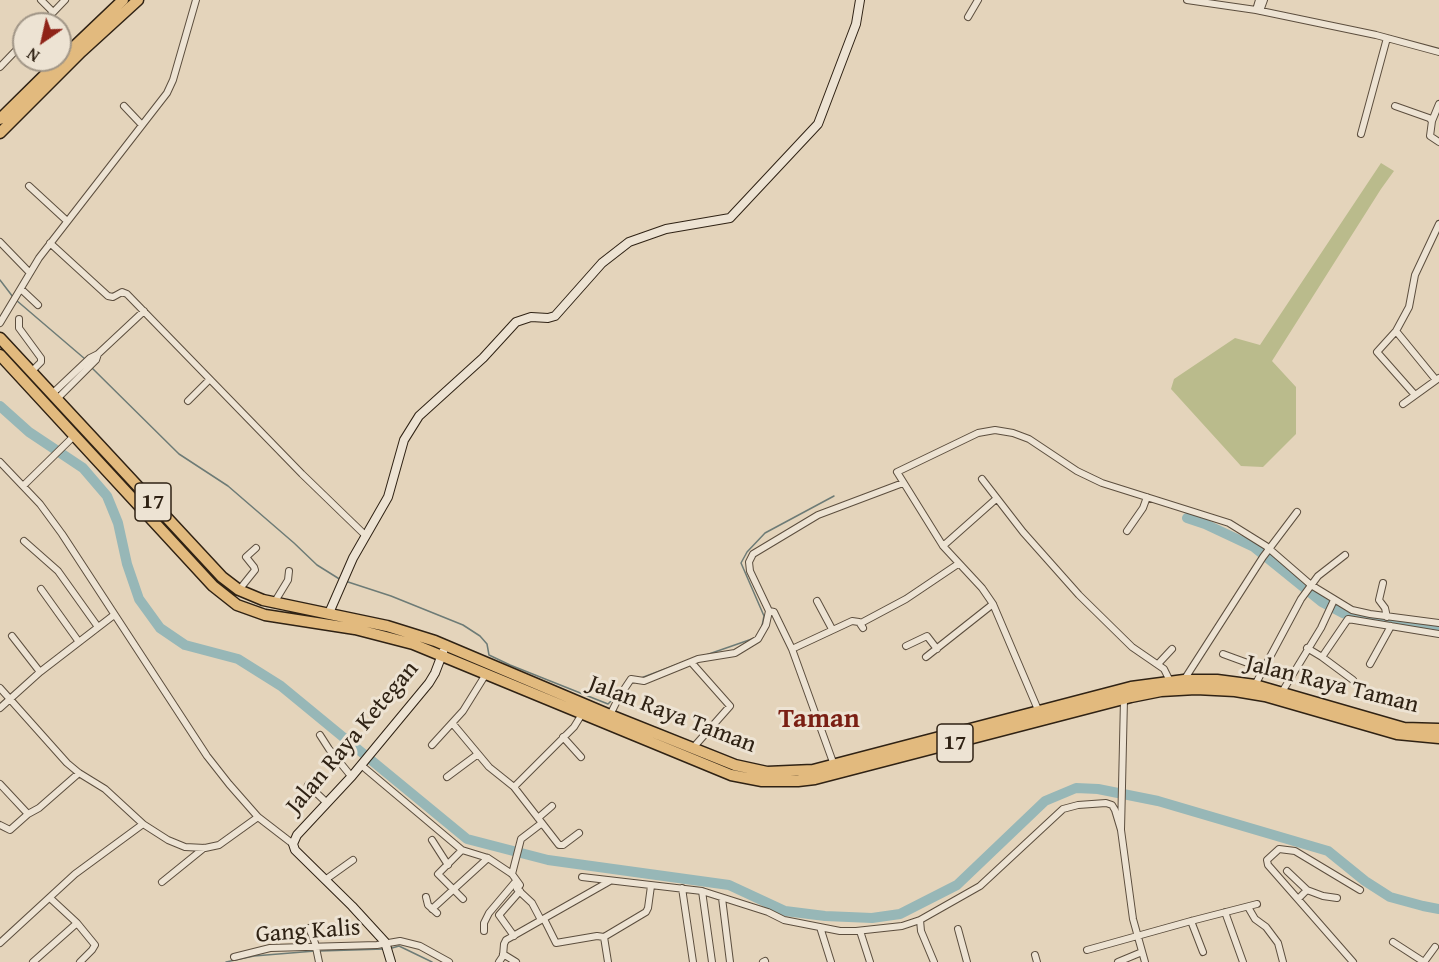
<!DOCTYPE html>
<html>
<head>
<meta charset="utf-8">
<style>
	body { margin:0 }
	#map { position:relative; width:1439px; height:962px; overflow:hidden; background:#e4d4bb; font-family:"Gentium Book Plus",serif }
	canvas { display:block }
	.north { position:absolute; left:12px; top:12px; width:60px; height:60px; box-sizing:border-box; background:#ede3d3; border:2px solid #a19687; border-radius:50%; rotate:214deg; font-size:16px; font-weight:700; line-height:24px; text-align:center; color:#2f2214 }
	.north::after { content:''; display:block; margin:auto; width:21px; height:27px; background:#8f2418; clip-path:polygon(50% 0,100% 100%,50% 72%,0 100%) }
</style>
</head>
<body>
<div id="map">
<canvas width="1439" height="962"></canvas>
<div class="north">N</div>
</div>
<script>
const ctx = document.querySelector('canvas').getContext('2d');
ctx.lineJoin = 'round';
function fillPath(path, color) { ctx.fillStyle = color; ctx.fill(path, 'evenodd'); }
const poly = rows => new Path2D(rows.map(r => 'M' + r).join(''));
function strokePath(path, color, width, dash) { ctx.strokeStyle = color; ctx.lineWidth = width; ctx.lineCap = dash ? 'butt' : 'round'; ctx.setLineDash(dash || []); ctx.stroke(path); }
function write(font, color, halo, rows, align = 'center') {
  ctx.font = font + ' "Gentium Book Plus",serif'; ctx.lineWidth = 6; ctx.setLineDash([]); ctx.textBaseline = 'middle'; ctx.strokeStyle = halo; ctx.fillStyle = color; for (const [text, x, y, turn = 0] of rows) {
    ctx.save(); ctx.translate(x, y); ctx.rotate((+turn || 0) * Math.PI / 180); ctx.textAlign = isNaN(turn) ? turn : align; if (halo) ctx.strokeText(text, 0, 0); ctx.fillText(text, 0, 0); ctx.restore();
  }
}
const green = poly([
	[1381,163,1394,171,1381,189,1272,361,1296,387,1296,434,1263,467,1241,466,1171,389,1174,379,1235,338,1260,345]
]);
const stream = poly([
	[0,280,13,297],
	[16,300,85,359],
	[92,368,179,454,228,486,294,543,317,565,341,580],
	[345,581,391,596,463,625,480,636,487,644,489,655,510,665,608,704,618,694],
	[762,626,764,616,741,563,747,552,765,533,834,496],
	[706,655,752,639],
	[641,678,681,663],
	[392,948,399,946,432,962],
	[320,951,384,949],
	[226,962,254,956,315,951]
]);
const river = poly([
	[0,406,29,432,83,468,107,496,118,523,127,564,139,599,160,628,185,645,238,659,281,686,467,839,548,860,729,885,785,911,825,916,872,918,900,914,957,885,1045,801,1076,788,1098,789,1158,801,1328,851,1365,881,1390,897,1423,906,1439,909],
	[1187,518,1205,524,1254,547,1322,602,1343,613,1357,618,1439,628]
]);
const street = poly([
	[41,0,53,12],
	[1187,0,1256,10,1376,35,1439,52],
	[1256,10,1259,0],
	[1260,11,1264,0],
	[968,17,978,0],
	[42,24,65,0],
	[0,67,24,42],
	[124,106,142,125],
	[1395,106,1429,118,1432,121,1430,136,1439,142],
	[1432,121,1439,104],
	[1361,134,1387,38],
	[29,186,67,221],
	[0,242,30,273],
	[50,243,108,296,113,297,122,292,127,294,302,474,365,535],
	[21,289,38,305],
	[19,319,19,328,41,358,41,362,32,371],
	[0,323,39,258,167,93,173,80,196,0],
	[1396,331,1436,380],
	[53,393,90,358,98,354],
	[1415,395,1377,352,1396,331,1409,307,1415,275,1439,224],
	[58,398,96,360,98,354,144,311],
	[188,401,209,380],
	[1403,404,1439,378],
	[0,462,40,504,62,534,207,756,229,784,258,817,293,844],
	[982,479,1023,532,1079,595,1132,647,1164,669,1170,681],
	[23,486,75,435],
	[1127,531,1143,508,1147,497],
	[24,541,58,571,98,627],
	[943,546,996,499],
	[1383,583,1379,600,1385,608,1387,617],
	[41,589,79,642],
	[239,590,255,570,254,567,246,557,256,548],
	[817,601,832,629],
	[274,603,288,580,289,571],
	[769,611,774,612,792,649,834,765],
	[861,623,906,599,958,564],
	[12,636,40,672],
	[906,646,927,636,937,649],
	[1307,648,1322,657,1353,680],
	[792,649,852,621,859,622,863,628],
	[1223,654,1264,669],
	[926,657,993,604],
	[1322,657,1348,619,1439,634],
	[691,662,730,706,692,749],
	[1158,664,1172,649],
	[1370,664,1391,626],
	[1184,680,1263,557,1297,512],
	[1255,685,1301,599,1318,576,1345,555],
	[0,688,67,763,79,773,105,789,143,824,168,840,185,847,205,848,219,845,258,817],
	[1282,692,1321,628,1334,600],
	[1124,699,1121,830,1133,919,1145,962],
	[0,708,40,672,114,615],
	[1039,712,993,604,982,588,943,546,897,472,978,433,995,430,1013,433,1029,439,1077,471,1102,483,1229,523,1266,546,1311,585,1352,610,1370,614,1439,623],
	[610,715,619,697,631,679,644,681,698,659,735,653,758,639,766,625,769,611,750,571,749,562,753,554,818,515,903,483],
	[453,724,489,767,514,787,559,845,563,845,579,833],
	[320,735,329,749,351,776],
	[563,737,581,757],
	[432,745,463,711,486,674],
	[361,765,462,850,488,858,512,874,520,885,517,889,532,903,541,920],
	[447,777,478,754],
	[0,784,28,814],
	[308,785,327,803],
	[514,787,574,727,582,714],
	[538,818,552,806],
	[0,825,10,830,28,814,39,808,79,773],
	[432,840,448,865],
	[1287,871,1307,890],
	[438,874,463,899],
	[438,874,462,850],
	[512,874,521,839,542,823],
	[582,877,702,891,768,912,784,920,840,931,856,931,902,926,920,920],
	[325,880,353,860],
	[162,882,204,848],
	[682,888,693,962],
	[702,891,712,962],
	[426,897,428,905,437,913],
	[50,898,77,923,95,945,92,950,80,962],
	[722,898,730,962],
	[1298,899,1307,890,1323,896,1337,898],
	[1248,907,1255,919,1266,927,1278,943,1283,962],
	[432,909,488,858],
	[1225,912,1243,962],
	[544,919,556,943,597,936,604,937,608,962],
	[1191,921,1203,952],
	[820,927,831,962],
	[309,928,315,943,319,962],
	[958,929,967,962],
	[484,931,484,923,489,913,516,881],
	[860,931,870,962],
	[514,936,499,915,520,891],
	[604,937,646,912,648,908,651,886],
	[1393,942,1424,962],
	[0,943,75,874,143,824],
	[1087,950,1191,921,1257,904],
	[503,954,516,962],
	[1035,955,1037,962],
	[234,957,270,948,377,945,400,941,420,946,449,962],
	[33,962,77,923],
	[499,962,503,956,504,944,506,940,610,881],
	[763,962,765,961],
	[934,962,921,931,920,920,980,886,1063,809,1078,805,1106,803,1112,805,1115,810,1121,830],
	[1118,962,1142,952],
	[1353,962,1268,865,1267,860,1279,849,1295,851,1360,890],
	[1424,962,1435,947]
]);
const secondary = poly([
	[329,613,353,558,388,497,404,440,419,416,483,358,516,322,531,317,548,318,555,316,602,263,629,242,666,229,730,218,818,124,856,24,860,0],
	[391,962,385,942,352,906,295,850,293,844,297,835,352,776,429,683,435,673,443,652]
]);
const highway = poly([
	[60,60,123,0],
	[0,119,60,60],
	[0,133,81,52,138,0],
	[0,338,222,577,239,590,263,600,387,626,435,641,610,715,735,765,767,772,813,770,1131,687,1184,680,1217,680,1255,685,1404,728,1439,729],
	[0,355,213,586,237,605,265,615,355,629,413,644,731,775,762,781,798,781,815,779,1131,697,1161,691,1196,689,1235,691,1265,696,1397,734,1439,738]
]);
const shields = [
	[153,502,36],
	[955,743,36]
];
const shieldNames = [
	["17",153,502],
	["17",955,743]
];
const streetNames = [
	["Jalan Raya Taman",1332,685,14],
	["Jalan Raya Taman",672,715,21],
	["Jalan Raya Ketegan",353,738,-50],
	["Gang Kalis",308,932,-4]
];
const quarterNames = [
	["Taman",819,720]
];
fillPath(green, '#babb8c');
strokePath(stream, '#6d7b76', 1.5);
strokePath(river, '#97b7b7', 10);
strokePath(street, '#5c4e3e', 8);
strokePath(secondary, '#2f2214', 10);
strokePath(highway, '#2f2214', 13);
strokePath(street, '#ede3d3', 6);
strokePath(secondary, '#ede3d3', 8);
strokePath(highway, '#e2ba7e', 10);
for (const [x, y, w] of shields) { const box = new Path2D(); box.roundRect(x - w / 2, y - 19, w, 38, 4.5); ctx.fillStyle = '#ede3d3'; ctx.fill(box); strokePath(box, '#2f2214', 1.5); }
write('bold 22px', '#2f2214', null, shieldNames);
write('24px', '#2f2214', '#ede3d3', streetNames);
write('bold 27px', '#7a1f14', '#ede3d3', quarterNames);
</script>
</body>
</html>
